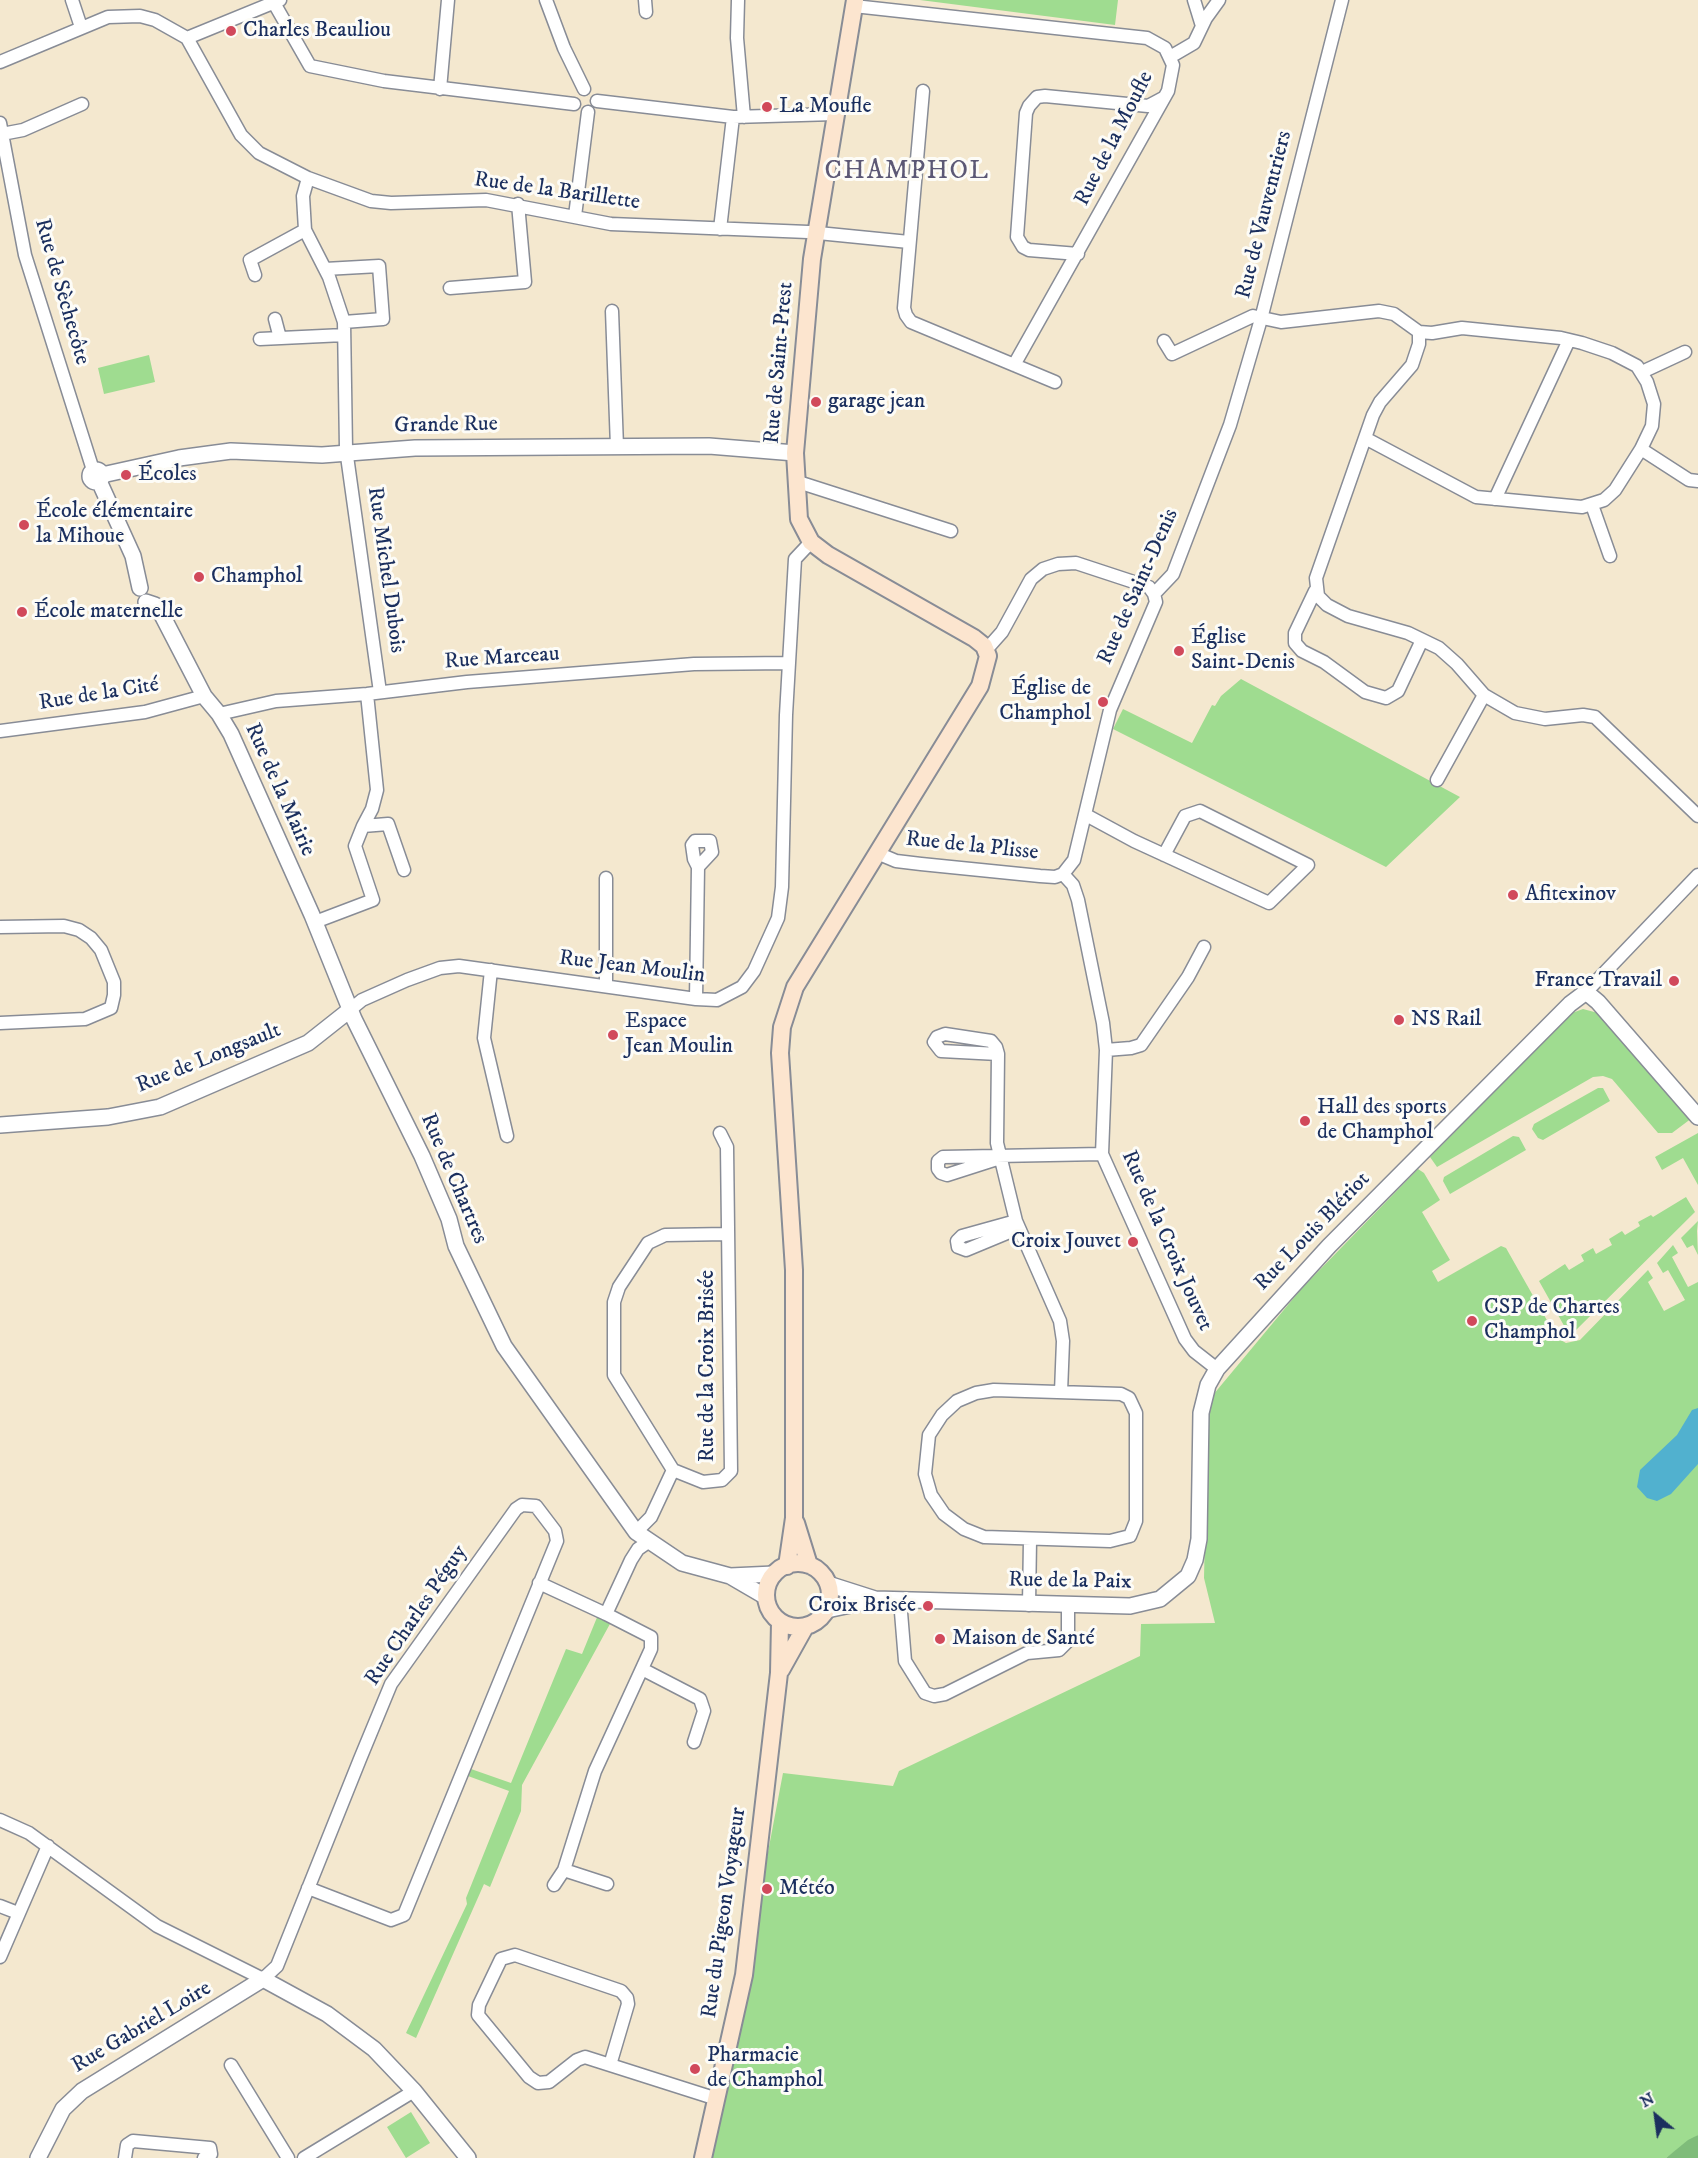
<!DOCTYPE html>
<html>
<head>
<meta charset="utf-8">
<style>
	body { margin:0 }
	#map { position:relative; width:1698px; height:2158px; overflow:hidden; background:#f4e8cf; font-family:"IM FELL DW Pica",serif }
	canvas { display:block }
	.north { position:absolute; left:1626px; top:2086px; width:60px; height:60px; -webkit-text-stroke:4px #fdfcf7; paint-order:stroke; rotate:331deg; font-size:16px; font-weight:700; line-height:24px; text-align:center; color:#1b2f5e }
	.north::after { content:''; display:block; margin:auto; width:21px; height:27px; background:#1b2f5e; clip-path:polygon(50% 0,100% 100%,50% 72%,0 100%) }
</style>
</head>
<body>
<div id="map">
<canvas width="1698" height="2158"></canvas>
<div class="north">N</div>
</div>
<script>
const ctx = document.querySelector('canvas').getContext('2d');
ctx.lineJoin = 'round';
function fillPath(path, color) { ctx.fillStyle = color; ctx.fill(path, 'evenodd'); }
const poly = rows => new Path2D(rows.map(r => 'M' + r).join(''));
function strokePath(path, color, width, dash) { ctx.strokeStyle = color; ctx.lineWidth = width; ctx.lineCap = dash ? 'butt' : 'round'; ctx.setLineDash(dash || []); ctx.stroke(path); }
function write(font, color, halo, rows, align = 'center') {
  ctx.font = font + ' "IM FELL DW Pica",serif'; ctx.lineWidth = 6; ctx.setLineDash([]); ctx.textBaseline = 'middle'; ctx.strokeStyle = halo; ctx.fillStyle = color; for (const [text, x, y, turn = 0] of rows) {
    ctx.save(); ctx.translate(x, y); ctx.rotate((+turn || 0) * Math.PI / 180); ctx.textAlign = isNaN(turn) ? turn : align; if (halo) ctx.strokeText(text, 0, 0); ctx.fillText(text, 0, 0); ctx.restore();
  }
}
const green = poly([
	[920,0,1118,0,1115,25],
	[149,355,155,382,104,394,98,368],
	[1241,679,1460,797,1386,867,1113,729,1123,709,1192,743,1212,705,1215,706,1221,696],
	[1583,1009,1598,1013,1692,1118,1672,1133,1658,1133,1612,1079,1603,1076,1593,1077,1437,1167,1430,1157,1572,1013],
	[1598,1088,1603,1088,1610,1101,1543,1140,1538,1138,1532,1129,1534,1124],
	[1698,1133,1698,1185,1683,1158,1662,1170,1655,1157],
	[1513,1136,1519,1137,1526,1150,1450,1194,1443,1181,1444,1177],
	[1418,1169,1424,1173,1440,1200,1422,1212,1450,1260,1432,1271,1438,1282,1501,1246,1506,1248,1557,1338,1566,1343,1580,1340,1648,1270,1653,1278,1648,1282,1664,1311,1685,1300,1668,1270,1663,1273,1657,1263,1673,1245,1678,1253,1672,1257,1688,1287,1698,1282,1698,2135,1666,2158,710,2158,783,1773,893,1786,899,1771,1140,1656,1141,1624,1215,1623,1204,1578,1208,1401,1302,1288],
	[1686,1197,1695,1212,1573,1333,1567,1331,1539,1281,1565,1264,1569,1270,1584,1261,1581,1255,1593,1248,1596,1254,1612,1245,1609,1239,1622,1231,1625,1235,1640,1226,1638,1222,1651,1215,1653,1217],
	[1698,1221,1697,1231,1698,1255,1693,1245,1687,1248,1681,1238],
	[598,1615,611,1622,522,1785,521,1811,490,1887,484,1884,416,2038,406,2033,467,1904,466,1898,509,1791,468,1776,471,1769,511,1783,566,1649,582,1654],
	[411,2112,430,2143,406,2158,387,2127]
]);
const forest = poly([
	[1698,2135,1698,2158,1666,2158,1688,2140]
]);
const water = poly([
	[1698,1408,1698,1464,1671,1494,1657,1501,1647,1498,1637,1487,1640,1470,1677,1435,1692,1410]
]);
const minor = poly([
	[72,0,81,27],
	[546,0,564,48,584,89],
	[645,0,646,12],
	[738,0,737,38,744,117],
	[1194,0,1202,26],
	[274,3,310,66,384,81,574,104],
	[854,6,1147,38,1165,48,1173,65,1168,91,1014,365],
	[187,38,241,135,259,153,308,178,371,201,391,203,486,200,611,224,808,232,909,242],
	[1170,57,1194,43,1206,18,1219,0],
	[0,62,108,17,140,16,155,20,187,38,280,0],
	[440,89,448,0],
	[923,91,904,308,906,315,911,322,1055,382],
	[597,101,733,117,835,114],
	[0,123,25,255,93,470],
	[2,134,23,130,82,104],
	[308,178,303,196,305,230,329,277,344,322,346,449,380,692],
	[575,216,588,112],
	[720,229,733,117],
	[1078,254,1029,250,1023,247,1017,237,1026,113,1029,106,1037,97,1045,96,1148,106,1163,98],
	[325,269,379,266,383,319,344,322],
	[255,275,250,260,305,230],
	[450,288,525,282,518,204],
	[612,311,617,447],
	[275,319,280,338],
	[1419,332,1419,344,1412,365,1380,402,1373,415,1316,578,1318,596,1327,605,1348,616,1408,633,1439,648,1457,664,1484,695,1515,713,1545,719,1583,715,1595,717,1698,816],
	[260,339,344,335],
	[1164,341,1172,354,1253,316,1281,322,1379,311,1394,314,1419,332,1432,333,1462,328,1561,338,1582,343,1612,353,1637,366,1647,382,1654,404,1652,426,1641,449,1615,490,1604,500,1582,507,1476,497,1365,438],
	[1642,372,1685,352],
	[1641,449,1689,480,1698,481],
	[795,481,951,531],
	[1495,499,1569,340],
	[1592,505,1610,556],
	[1315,591,1295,633,1295,643,1302,651,1324,662,1365,692,1386,698,1398,691,1422,640],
	[1154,594,1173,574,1230,425,1261,319,1342,0],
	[219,714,276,701,367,694,467,682,694,664,789,663],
	[0,731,145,712,204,696],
	[1437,780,1484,695],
	[1086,815,1134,841,1269,903,1308,865,1200,811,1185,816,1164,855],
	[363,826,372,809,377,790,367,694],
	[877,853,896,861,921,864,1040,876,1055,877,1063,874,1074,860,1110,710,1156,602,1154,594,1149,587,1076,563,1058,564,1043,569,1031,579,1002,632,986,650],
	[1063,874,1073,885,1078,900,1103,1023,1106,1050,1102,1154,1185,1339,1194,1351,1217,1369],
	[315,922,373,900,355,846,363,826,388,824,404,870],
	[0,927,64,926,79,930,91,938,101,950,114,982,114,995,111,1008,85,1019,0,1023],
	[491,970,484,1038,507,1136],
	[606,986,606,878],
	[1586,992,1698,875],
	[696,999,698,867,712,852,710,841,695,841,692,845,694,859,698,867],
	[351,1009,362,1000,407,980,440,968,459,966,696,999,717,1000,742,987,754,971,778,918,782,887,786,715,795,559,811,542],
	[1106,1050,1131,1048,1141,1045,1188,977,1204,947],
	[998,1054,941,1051,934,1042,937,1037,945,1034,991,1041,996,1047,998,1054,997,1143,1016,1221,1060,1321,1063,1341,1061,1392],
	[1000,1158,947,1175,941,1173,938,1169,938,1161,943,1157,1102,1154],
	[1016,1221,962,1236,957,1241,958,1247,966,1250,1019,1228],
	[994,1390,1121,1394,1129,1398,1136,1413,1136,1521,1130,1536,1110,1541,984,1537,964,1529,944,1514,931,1495,925,1474,929,1435,942,1415,957,1401,976,1393,994,1390],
	[673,1470,703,1482,722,1480,731,1471,727,1147,720,1133],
	[636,1532,651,1517,673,1470,614,1375,614,1302,619,1287,648,1243,665,1235,728,1234],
	[539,1583,606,1614,631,1560,638,1549,648,1542],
	[900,1600,905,1661,925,1693,934,1696,945,1694,1027,1653,1059,1650,1068,1641,1068,1606],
	[1029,1605,1030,1540],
	[642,1669,700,1699,704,1711,694,1742],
	[0,1820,29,1833,157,1926,263,1979,277,1966,360,1759,391,1684,516,1509,522,1505,536,1506,555,1531,557,1541,404,1915,391,1920,308,1888],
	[564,1870,607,1884],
	[554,1885,564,1870,595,1771,651,1649,651,1637,606,1614],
	[0,1906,18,1913],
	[0,1957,48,1846],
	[231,2065,288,2158],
	[610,2065,628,2004,627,1998,621,1991,515,1955,501,1959,479,2005,478,2015,529,2077,538,2083,549,2082,577,2060,585,2057,717,2099],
	[125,2158,127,2145,133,2141,210,2148,211,2154,204,2158],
	[304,2158,414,2091]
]);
const tertiary = poly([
	'90 476a6 6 0 1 1 12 0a6 6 0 1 1-12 0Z',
	[102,475,179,458,231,451,322,455,415,448,709,446,795,453],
	[99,481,133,556,140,588],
	[146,602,155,605,161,613,204,696,219,714,231,734,312,915,354,1019,422,1156,449,1219,456,1246,504,1346,636,1532,682,1563,730,1576,766,1597],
	[0,1125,108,1117,160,1107,308,1043,351,1009],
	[730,1576,774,1574],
	[828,1584,875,1599,1130,1606,1160,1599,1188,1576,1195,1560,1199,1539,1201,1413,1208,1385,1217,1369,1329,1246,1570,1004,1586,992,1598,1002,1698,1117],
	[827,1610,874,1600],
	[38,2158,63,2109,82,2091,263,1979,327,2014,374,2049,414,2091,468,2158]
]);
const secondary = poly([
	[796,1523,809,1565],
	'766 1595a32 32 0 1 1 64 0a32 32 0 1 1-64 0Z',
	[787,1566,794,1518,794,1270,780,1053,782,1027,795,987,980,686,988,656,984,646,974,638,828,555,811,542,799,519,795,453,812,259,855,0],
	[781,1670,805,1627],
	[703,2158,744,1975,779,1673,780,1622]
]);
const markers = [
	[231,31,6,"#d1495b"],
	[767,107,6,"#d1495b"],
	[816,402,6,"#d1495b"],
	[126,475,6,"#d1495b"],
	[24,525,6,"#d1495b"],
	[199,577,6,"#d1495b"],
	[22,612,6,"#d1495b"],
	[1179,651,6,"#d1495b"],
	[1103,702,6,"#d1495b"],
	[1513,895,6,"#d1495b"],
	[1674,981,6,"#d1495b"],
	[1399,1020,6,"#d1495b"],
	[613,1035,6,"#d1495b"],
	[1305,1121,6,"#d1495b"],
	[1133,1242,6,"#d1495b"],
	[1472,1321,6,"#d1495b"],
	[928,1606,6,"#d1495b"],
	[940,1639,6,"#d1495b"],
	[767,1889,6,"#d1495b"],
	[695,2069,6,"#d1495b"]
];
const poiNames = [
	["Charles Beauliou",243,31],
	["La Moufle",779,107],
	["garage jean",828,402],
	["Écoles",138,475],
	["École élémentaire",36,512],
	["la Mihoue",36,537],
	["Champhol",211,577],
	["École maternelle",34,612],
	["Église",1191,638],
	["Saint-Denis",1191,663],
	["Église de",1091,689,"right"],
	["Champhol",1091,714,"right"],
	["Afitexinov",1525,895],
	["France Travail",1662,981,"right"],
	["NS Rail",1411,1020],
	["Espace",625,1022],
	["Jean Moulin",625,1047],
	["Hall des sports",1317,1108],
	["de Champhol",1317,1133],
	["Croix Jouvet",1121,1242,"right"],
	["CSP de Chartes",1484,1308],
	["Champhol",1484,1333],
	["Croix Brisée",916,1606,"right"],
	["Maison de Santé",952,1639],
	["Météo",779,1889],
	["Pharmacie",707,2056],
	["de Champhol",707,2081]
];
const streetNames = [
	["Rue de la Moufle",1115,139,-63],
	["Rue de la Barillette",557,192,8],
	["Rue de Vauventriers",1265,215,-76],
	["Rue de Sèchecôte",61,292,74],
	["Rue de Saint-Prest",780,363,-85],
	["Grande Rue",446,426,-1],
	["Rue Michel Dubois",385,570,82],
	["Rue de Saint-Denis",1139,587,-66],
	["Rue Marceau",502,659,-4],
	["Rue de la Cité",99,695,-9],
	["Rue de la Mairie",279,790,66],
	["Rue de la Plisse",972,847,6],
	["Rue Jean Moulin",632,968,7],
	["Rue de Longsault",209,1059,-22],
	["Rue de Chartres",453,1179,67],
	["Rue Louis Blériot",1313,1232,-46],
	["Rue de la Croix Jouvet",1166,1241,66],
	["Rue de la Croix Brisée",708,1366,-90],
	["Rue de la Paix",1070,1582,1],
	["Rue Charles Péguy",417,1616,-56],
	["Rue du Pigeon Voyageur",725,1913,-82],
	["Rue Gabriel Loire",142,2028,-31]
];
const quarterNames = [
	["CHAMPHOL",907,173]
];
fillPath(green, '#9fdc90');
fillPath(forest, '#7fbc7a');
fillPath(water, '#51b1cf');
strokePath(minor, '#888c96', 15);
strokePath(tertiary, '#888c96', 18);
strokePath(secondary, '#888c96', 20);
strokePath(minor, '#fff', 12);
strokePath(tertiary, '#fff', 15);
strokePath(secondary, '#fce5cf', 16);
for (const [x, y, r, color] of markers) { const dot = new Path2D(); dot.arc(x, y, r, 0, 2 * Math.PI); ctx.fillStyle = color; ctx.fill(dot); strokePath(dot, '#fdfcf7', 2); }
write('22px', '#1b2f5e', '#fdfcf7', poiNames, 'left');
write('22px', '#1b2f5e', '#fdfcf7', streetNames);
ctx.letterSpacing = '1.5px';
write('26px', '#5c5875', '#fdfcf7', quarterNames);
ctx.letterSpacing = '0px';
</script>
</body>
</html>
